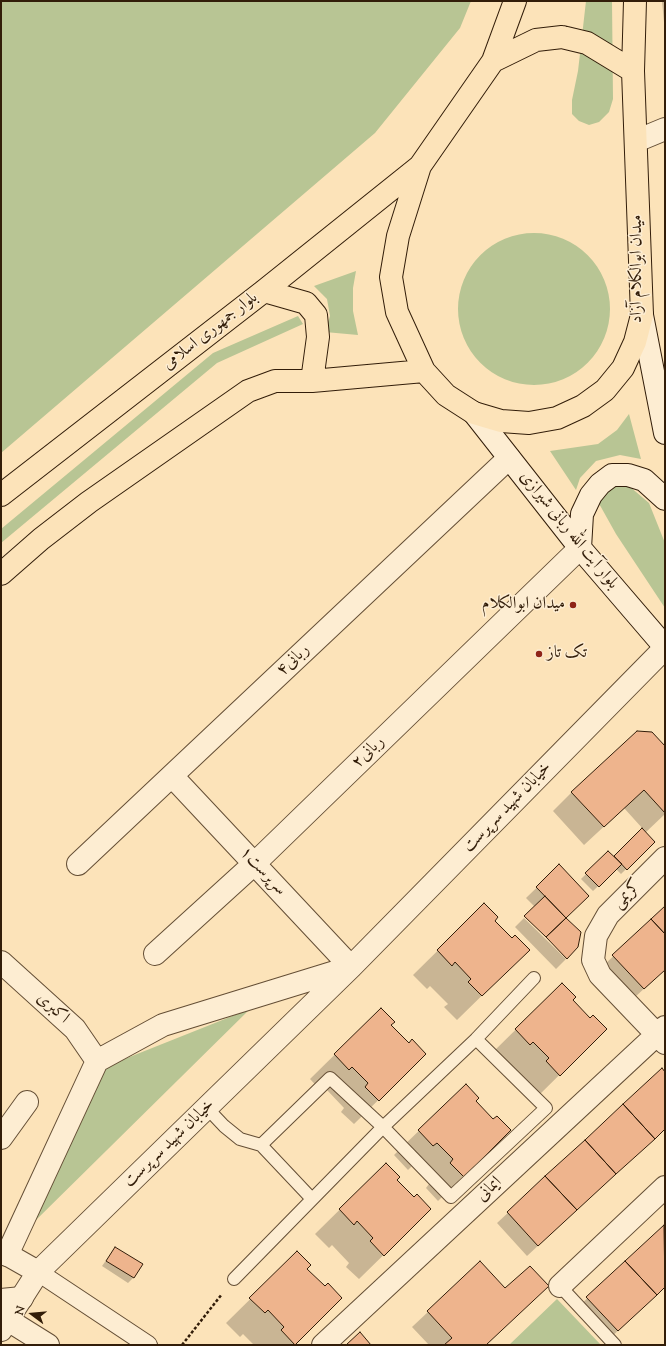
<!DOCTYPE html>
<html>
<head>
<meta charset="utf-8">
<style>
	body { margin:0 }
	#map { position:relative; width:666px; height:1346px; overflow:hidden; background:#fce3b9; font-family:"Sorts Mill Goudy",serif }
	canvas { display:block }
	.frame { position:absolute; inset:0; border:2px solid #321d09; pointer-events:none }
	.north { position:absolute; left:12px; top:1294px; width:40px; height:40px; -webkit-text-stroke:3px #fdedd2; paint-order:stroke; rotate:286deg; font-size:11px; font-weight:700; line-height:16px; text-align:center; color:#321d09 }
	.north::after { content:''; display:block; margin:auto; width:14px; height:18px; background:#321d09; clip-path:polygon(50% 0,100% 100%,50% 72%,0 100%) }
</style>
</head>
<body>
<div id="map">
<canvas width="666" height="1346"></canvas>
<div class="frame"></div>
<div class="north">N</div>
</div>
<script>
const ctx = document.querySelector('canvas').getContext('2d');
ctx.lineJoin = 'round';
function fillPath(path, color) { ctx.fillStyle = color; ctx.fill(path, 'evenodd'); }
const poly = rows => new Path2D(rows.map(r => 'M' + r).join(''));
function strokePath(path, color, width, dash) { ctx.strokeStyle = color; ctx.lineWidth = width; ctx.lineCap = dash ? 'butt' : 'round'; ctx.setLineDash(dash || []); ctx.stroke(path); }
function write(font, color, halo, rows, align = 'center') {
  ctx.font = font + ' "Sorts Mill Goudy",Amiri,serif'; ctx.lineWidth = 3; ctx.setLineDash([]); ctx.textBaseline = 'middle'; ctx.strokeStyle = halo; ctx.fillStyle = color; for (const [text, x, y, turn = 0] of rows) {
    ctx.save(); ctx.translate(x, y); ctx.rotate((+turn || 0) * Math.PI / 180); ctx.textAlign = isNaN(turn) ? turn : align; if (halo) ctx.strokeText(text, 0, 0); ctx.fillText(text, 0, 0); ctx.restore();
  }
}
const green = poly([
	[1,1,471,1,460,28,375,133,1,453],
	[586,1,612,1,613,99,609,112,599,122,589,125,579,121,572,114,572,100,578,71],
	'458 309a76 76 0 1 1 152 0a76 76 0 1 1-152 0Z',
	[356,271,353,288,353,311,358,335,325,332,330,316,327,299,314,286],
	[298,316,303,324,217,363,1,543,1,529,213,353],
	[629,414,641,459,620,455,596,461,580,478,576,490,550,451,598,444,617,430],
	[629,486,649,503,665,543,665,608,616,534,597,500,608,487],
	[250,1009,35,1221,102,1068],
	[557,1299,601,1345,509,1345]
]);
const shadow = poly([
	[662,1,665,1,665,33],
	[665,748,665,814,645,833,654,842,621,874,616,869,593,891,581,879,608,852,614,857,643,829,624,808,584,845,553,811,572,792],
	[559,866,588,896,535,907,526,898],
	[484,905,504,974,457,1020,444,1007,448,1004,430,986,427,989,413,975],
	[665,907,665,969,633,999,603,966],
	[524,918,566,959,556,969,515,927],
	[562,984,572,1000,590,1019,606,1029,535,1099,491,1054],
	[381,1009,390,1025,409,1044,425,1054,354,1124,341,1112,344,1108,327,1090,323,1093,310,1079],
	[662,1070,665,1073,665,1128,527,1256,497,1223],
	[466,1085,475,1101,493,1120,509,1130,438,1201,426,1188,429,1184,412,1166,408,1170,394,1155],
	[386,1164,395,1180,406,1233,359,1279,346,1267,349,1263,332,1245,329,1248,315,1234],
	[665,1225,665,1287,607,1341,577,1308],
	[115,1248,134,1277,128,1283,102,1266],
	[297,1253,306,1269,325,1288,341,1298,293,1345,254,1345,243,1334,240,1337,226,1323],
	[480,1263,485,1345,429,1345,412,1327]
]);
const building = poly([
	[637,731,652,732,665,746,665,813,644,790,604,827,571,792,637,731],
	[642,828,655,842,627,870,614,856,642,828],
	[608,851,622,864,599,887,585,873,608,851],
	[559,864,589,896,566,918,536,887,559,864],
	[545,896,566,918,546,937,524,916,545,896],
	[484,903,498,917,495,921,512,938,515,935,530,950,482,996,468,982,471,979,455,962,452,966,437,950,484,903],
	[665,906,665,934,651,919,665,906],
	[566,918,581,932,578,947,567,959,546,937,566,918],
	[651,919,665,934,665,970,644,989,612,955,651,919],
	[562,983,576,997,573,1000,590,1018,593,1015,607,1029,560,1076,546,1061,549,1058,533,1042,530,1045,515,1029,562,983],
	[381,1008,395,1022,391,1025,409,1043,412,1039,426,1054,379,1101,365,1087,368,1083,352,1067,349,1070,334,1054,381,1008],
	[662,1068,665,1072,665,1129,655,1139,623,1104,662,1068],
	[466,1084,479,1098,476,1101,493,1119,497,1116,511,1130,464,1177,450,1163,453,1159,437,1143,433,1146,418,1130,466,1084],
	[623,1104,655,1139,616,1174,585,1140,623,1104],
	[585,1140,616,1174,577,1210,545,1176,585,1140],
	[386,1163,400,1177,397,1180,414,1197,417,1194,431,1209,384,1256,370,1241,373,1238,357,1221,354,1225,339,1209,386,1163],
	[545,1176,577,1210,538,1246,507,1212,545,1176],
	[664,1225,665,1287,657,1295,625,1261,664,1225],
	[115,1247,143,1264,134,1278,106,1261,115,1247],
	[297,1251,311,1265,307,1269,325,1286,328,1283,342,1298,295,1345,281,1330,284,1327,268,1310,265,1313,249,1298,297,1251],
	[480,1261,505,1288,530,1266,549,1286,486,1345,444,1345,452,1338,427,1311,480,1261],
	[625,1261,657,1295,618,1331,586,1297,625,1261],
	[360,1332,371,1345,346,1345,360,1332]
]);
const path = poly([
	[182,1345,222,1294]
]);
const service = poly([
	[207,1108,224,1126,240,1139,261,1145],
	[312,1199,261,1145,330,1078,383,1127,451,1197,546,1108,476,1039],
	[234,1279,383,1127,476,1039,534,978],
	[560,1286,615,1345]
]);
const pedestrian = poly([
	[38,1272,148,1345]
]);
const minor = poly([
	[636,141,665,129],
	[172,776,351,967],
	[665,858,608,915,596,936,593,960,600,975,665,1043],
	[78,864,509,458],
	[155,954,254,864,580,548],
	[1,962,75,1029,97,1061],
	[1,1138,27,1102],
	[7,1255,97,1061,163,1025,348,968],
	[38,1272,351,967,665,648],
	[560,1286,665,1187],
	[1,1300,22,1298],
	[323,1345,665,1027]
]);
const tertiary = poly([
	[1,1251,38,1272,1,1330],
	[8,1320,48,1345]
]);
const secondary = poly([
	[642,315,665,433],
	[474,413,580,548,665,647],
	[580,548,582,514,591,495,600,484,612,475,628,475,644,480,665,499]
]);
const primary = poly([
	[562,37,587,43,633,71,642,315,635,342,623,368,605,390,583,406,557,418,529,423,501,421,474,413,446,395,424,371,397,312,391,277,398,236,420,166,493,61,536,40,562,37],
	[493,61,515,1],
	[633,71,635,1],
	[264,291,306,303,316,315,318,337,312,381],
	[1,495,264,291,420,166],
	[1,574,41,539,89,502,248,391,275,381,312,381,424,371]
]);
const markers = [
	[573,605,4,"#8f2418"],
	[539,654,4,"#8f2418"]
];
const streetNames = [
	["میدان ابوالکلام آزاد",638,269,-90],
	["بلوار جمهوری اسلامی",211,332,-38],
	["بلوار آیت الله ربانی شیرازی",568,531,51],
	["ربانی۴",294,661,-43],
	["ربانی۲",369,753,-44],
	["خیابان شهید سرپرست",508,808,-46],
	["سرپرست۱",262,872,47],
	["کریمی",628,895,-45],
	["اکبری",52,1009,42],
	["خیابان شهید سرپرست",170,1144,-44],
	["ایمانی",490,1190,-43]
];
const poiNames = [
	["میدان ابوالکلام",565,605],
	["تک تاز",547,654,"left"]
];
fillPath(green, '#b8c594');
fillPath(shadow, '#0003');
fillPath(building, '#eeb48d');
strokePath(building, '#321d09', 1);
strokePath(service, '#644e35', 14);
strokePath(pedestrian, '#644e35', 20);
strokePath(minor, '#644e35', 24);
strokePath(tertiary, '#644e35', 24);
strokePath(secondary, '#321d09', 24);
strokePath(primary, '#321d09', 24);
strokePath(path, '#321d09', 2.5, [3, 2]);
strokePath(service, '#fdedd2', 12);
strokePath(pedestrian, '#fdedd2', 18);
strokePath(minor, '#fdedd2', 22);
strokePath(tertiary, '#fdedd2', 22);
strokePath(secondary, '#fdedd2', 22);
strokePath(primary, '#fce3b9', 22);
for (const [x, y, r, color] of markers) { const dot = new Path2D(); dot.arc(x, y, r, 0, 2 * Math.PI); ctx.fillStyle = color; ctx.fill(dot); strokePath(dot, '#fdedd2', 1.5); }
write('17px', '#321d09', '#fdedd2', streetNames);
write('17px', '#321d09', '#fdedd2', poiNames, 'right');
</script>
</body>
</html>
